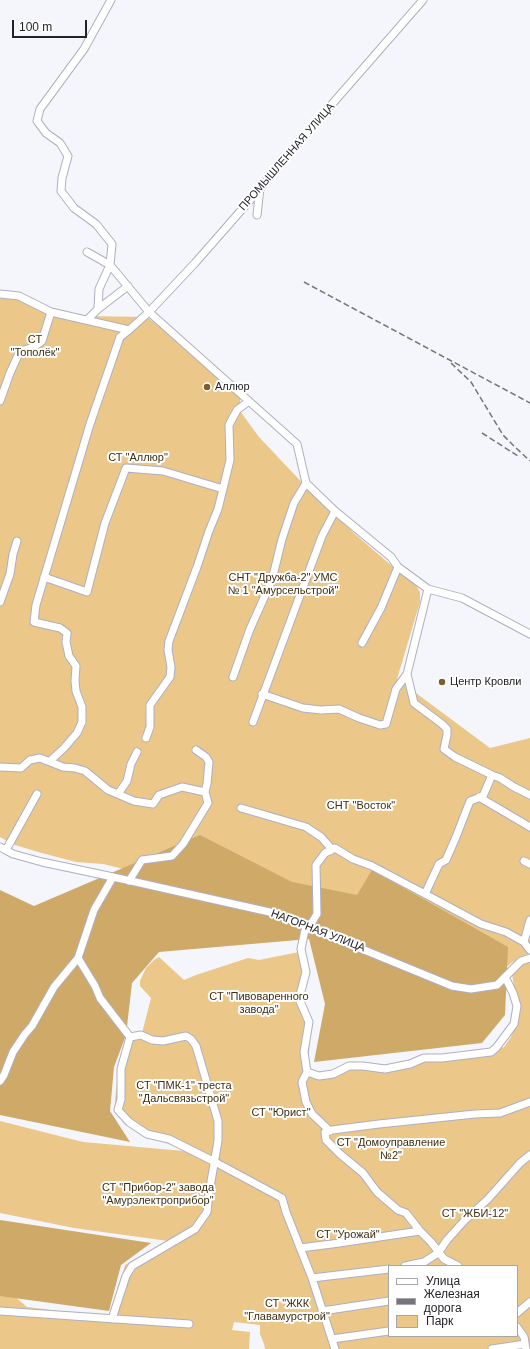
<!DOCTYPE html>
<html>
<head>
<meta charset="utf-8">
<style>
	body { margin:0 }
	#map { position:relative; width:530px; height:1349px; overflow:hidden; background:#f5f5fc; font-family:Helvetica,sans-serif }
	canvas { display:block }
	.legend { position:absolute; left:388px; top:1265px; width:130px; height:72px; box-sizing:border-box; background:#fff; border:1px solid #a7a7a9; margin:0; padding:5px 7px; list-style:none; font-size:12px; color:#222229 }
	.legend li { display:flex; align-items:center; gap:8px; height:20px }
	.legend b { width:20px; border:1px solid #a7a7a9 }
	.scale { position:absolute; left:12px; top:20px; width:75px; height:18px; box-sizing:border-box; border:2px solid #222229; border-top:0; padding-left:5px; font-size:12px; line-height:14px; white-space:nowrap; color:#222229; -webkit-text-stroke:3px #fff; paint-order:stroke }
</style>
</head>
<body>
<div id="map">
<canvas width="530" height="1349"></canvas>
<ul class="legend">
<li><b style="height:5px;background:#fff"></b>Улица</li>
<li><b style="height:5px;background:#75757c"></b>Железная дорога</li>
<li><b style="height:11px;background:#ebc789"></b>Парк</li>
</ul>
<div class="scale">100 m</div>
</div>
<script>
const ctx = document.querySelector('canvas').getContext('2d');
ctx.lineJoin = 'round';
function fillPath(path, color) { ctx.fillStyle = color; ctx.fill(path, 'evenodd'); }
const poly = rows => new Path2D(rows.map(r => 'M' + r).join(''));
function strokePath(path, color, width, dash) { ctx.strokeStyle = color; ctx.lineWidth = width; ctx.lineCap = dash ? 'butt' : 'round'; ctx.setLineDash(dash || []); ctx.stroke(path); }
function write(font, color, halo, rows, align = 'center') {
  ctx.font = font + ' Helvetica,sans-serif'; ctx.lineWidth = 4; ctx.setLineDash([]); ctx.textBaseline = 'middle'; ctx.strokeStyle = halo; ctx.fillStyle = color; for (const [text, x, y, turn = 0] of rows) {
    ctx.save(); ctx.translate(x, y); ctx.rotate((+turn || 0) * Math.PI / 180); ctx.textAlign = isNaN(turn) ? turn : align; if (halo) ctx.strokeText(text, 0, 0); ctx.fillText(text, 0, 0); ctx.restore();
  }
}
const green = poly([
	[0,296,14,296,46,312,85,316,147,317,175,339,240,395,240,411,259,437,310,491,356,535,399,572,415,583,420,592,420,602,397,679,490,748,530,738,530,953,520,957,495,975,140,873,103,864,76,862,38,852,12,844,0,837],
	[304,951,301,997,307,1015,312,1018,308,1065,313,1075,353,1068,382,1070,422,1060,491,1053,504,1047,511,1037,516,1024,514,987,512,974,519,966,528,961,530,961,530,1349,265,1349,264,1344,260,1334,260,1325,234,1322,232,1330,250,1332,249,1349,0,1349,0,1284,27,1307,110,1317,125,1265,168,1241,74,1228,0,1213,0,1121,83,1142,184,1151,164,1142,143,1135,130,1127,117,1115,115,1100,119,1064,126,1040,141,1037,151,998,140,986,140,981,146,968,154,960,159,957,184,980,196,975,248,958,259,960],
	[389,1266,517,1266,517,1336,389,1336]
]);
const forest = poly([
	[200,835,292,882,357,895,372,870,508,947,505,1015,482,1043,314,1062,325,1004,309,939,159,952,132,983,126,1035,114,1067,110,1111,130,1142,0,1115,0,890,34,906],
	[0,1220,151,1243,121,1265,109,1311,0,1296]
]);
const minor = poly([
	[111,0,84,49,40,109,37,121,46,133,60,143,68,156,62,178,61,191,74,208,96,224,112,244,110,265,149,312,297,444,306,483,335,511,391,557,398,567,428,589,462,598,530,634],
	[257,215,260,188],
	[87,252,110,265,99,289,98,309,87,320],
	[0,294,19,296,51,312,129,330,149,312,195,263,259,190,291,151,423,0],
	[98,309,128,286],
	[0,401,10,373,20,351,34,347,42,341,51,312],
	[223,489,230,460,229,425,237,410,249,401],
	[44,577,87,592,105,523,126,468,163,471,223,489,218,509,209,531,197,567,169,641,168,650,171,667,170,677,150,705,150,727,146,738],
	[0,602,10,574,13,554,17,541],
	[362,643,381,608,398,567],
	[407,674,414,703,442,724,447,729,447,735,444,749,455,757,492,775,483,796,470,801,456,837,446,860,439,864,425,894,481,924,506,932,524,942,530,950],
	[233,677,250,629,272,580,282,539,294,503,306,483],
	[262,694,303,708,321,710,339,709,359,718,380,725,386,724,396,689,407,674,428,589],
	[253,722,322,536,335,511],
	[196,750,206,757,209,762,207,784,205,792],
	[50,761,64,748,77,733,82,722,82,707,76,691,75,681,76,666,69,656,66,642,67,633,60,628,34,622,36,605,90,424,120,337,129,330],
	[0,767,21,768,30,760,40,758,63,767,75,768,85,771,108,790,134,801,153,804,159,795,182,787,205,792,208,803,183,844,172,856,142,860,129,881],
	[492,775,500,778,514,787,530,795],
	[118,794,127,781,131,764,137,752],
	[479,797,530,827],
	[241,808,306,827,321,837,330,847,330,851],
	[0,847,13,854,42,862,113,877,274,913,452,986,471,989,497,985,521,961,530,958],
	[6,850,37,794],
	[524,861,530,864],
	[306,926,305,930,301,949,306,972,299,999,309,1022,304,1052,307,1072],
	[309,927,317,914,316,865,325,853,335,848,353,859,372,866,425,894],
	[524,942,530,920],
	[78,958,95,986,100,998,130,1037],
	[130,1037,121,1069,121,1099,118,1110,129,1122,147,1134,169,1139,215,1162,282,1198,286,1212,312,1278,335,1349],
	[0,1081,4,1075,13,1052,25,1034,32,1026,54,987,78,958,94,910,113,877],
	[330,1131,312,1114,306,1102,302,1082,307,1072,319,1076,333,1074,349,1066,363,1066,385,1069,410,1064,424,1058,442,1058,491,1052,496,1048,514,1024,517,1006,513,993,505,977],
	[420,1231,406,1213,398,1210,377,1192,363,1173,340,1154,326,1140,325,1132,332,1130,379,1124,475,1114,500,1113,530,1102],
	[300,1248,332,1244,420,1231,431,1242,444,1259,458,1266],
	[405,1266,424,1262,438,1253,447,1240,464,1221,488,1199,520,1163,530,1155],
	[312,1278,389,1269],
	[0,1311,189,1324],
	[322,1311,389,1301],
	[517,1313,530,1302],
	[112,1319,126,1276,132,1266,195,1229,207,1212,209,1193,218,1141,218,1121,196,1046,191,1039,186,1036,163,1041,152,1040,141,1035,130,1037],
	[517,1327,524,1337,526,1349],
	[332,1339,389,1331],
	[492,1349,525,1344]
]);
const rail = poly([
	[304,282,530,403],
	[451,363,471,382,503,435,515,447,530,461],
	[482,433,518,456]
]);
const markers = [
	[207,387,4,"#7a6032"],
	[442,682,4,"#7a6032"]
];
const streetNames = [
	["ПРОМЫШЛЕННАЯ УЛИЦА",287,157,-49],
	["НАГОРНАЯ УЛИЦА",318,931,21]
];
const parkNames = [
	["СТ",35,340],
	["\"Тополёк\"",35,353],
	["СТ \"Аллюр\"",138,458],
	["СНТ \"Дружба-2\" УМС",283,578],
	["№ 1 \"Амурсельстрой\"",283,591],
	["СНТ \"Восток\"",361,806],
	["СТ \"Пивоваренного",259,997],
	["завода\"",259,1010],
	["СТ \"ПМК-1\" треста",184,1086],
	["\"Дальсвязьстрой\"",184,1099],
	["СТ \"Юрист\"",281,1113],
	["СТ \"Домоуправление",391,1143],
	["№2\"",391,1156],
	["СТ \"Прибор-2\" завода",158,1188],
	["\"Амурэлектроприбор\"",158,1201],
	["СТ \"ЖБИ-12\"",475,1214],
	["СТ \"Урожай\"",348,1235],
	["СТ \"ЖКК",287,1304],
	["\"Главамурстрой\"",287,1317]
];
const poiNames = [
	["Аллюр",215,387],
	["Центр Кровли",450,682]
];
fillPath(green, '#ebc789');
fillPath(forest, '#cea968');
strokePath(minor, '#afafc0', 9);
strokePath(minor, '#fff', 7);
strokePath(rail, '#75757c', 1.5, [6, 3]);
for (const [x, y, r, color] of markers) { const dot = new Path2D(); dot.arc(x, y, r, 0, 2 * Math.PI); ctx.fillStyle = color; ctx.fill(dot); strokePath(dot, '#fff', 1.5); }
write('11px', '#222229', '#fff', streetNames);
write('11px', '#3e2e11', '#fff', parkNames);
write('11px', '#222229', '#fff', poiNames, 'left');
</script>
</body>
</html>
